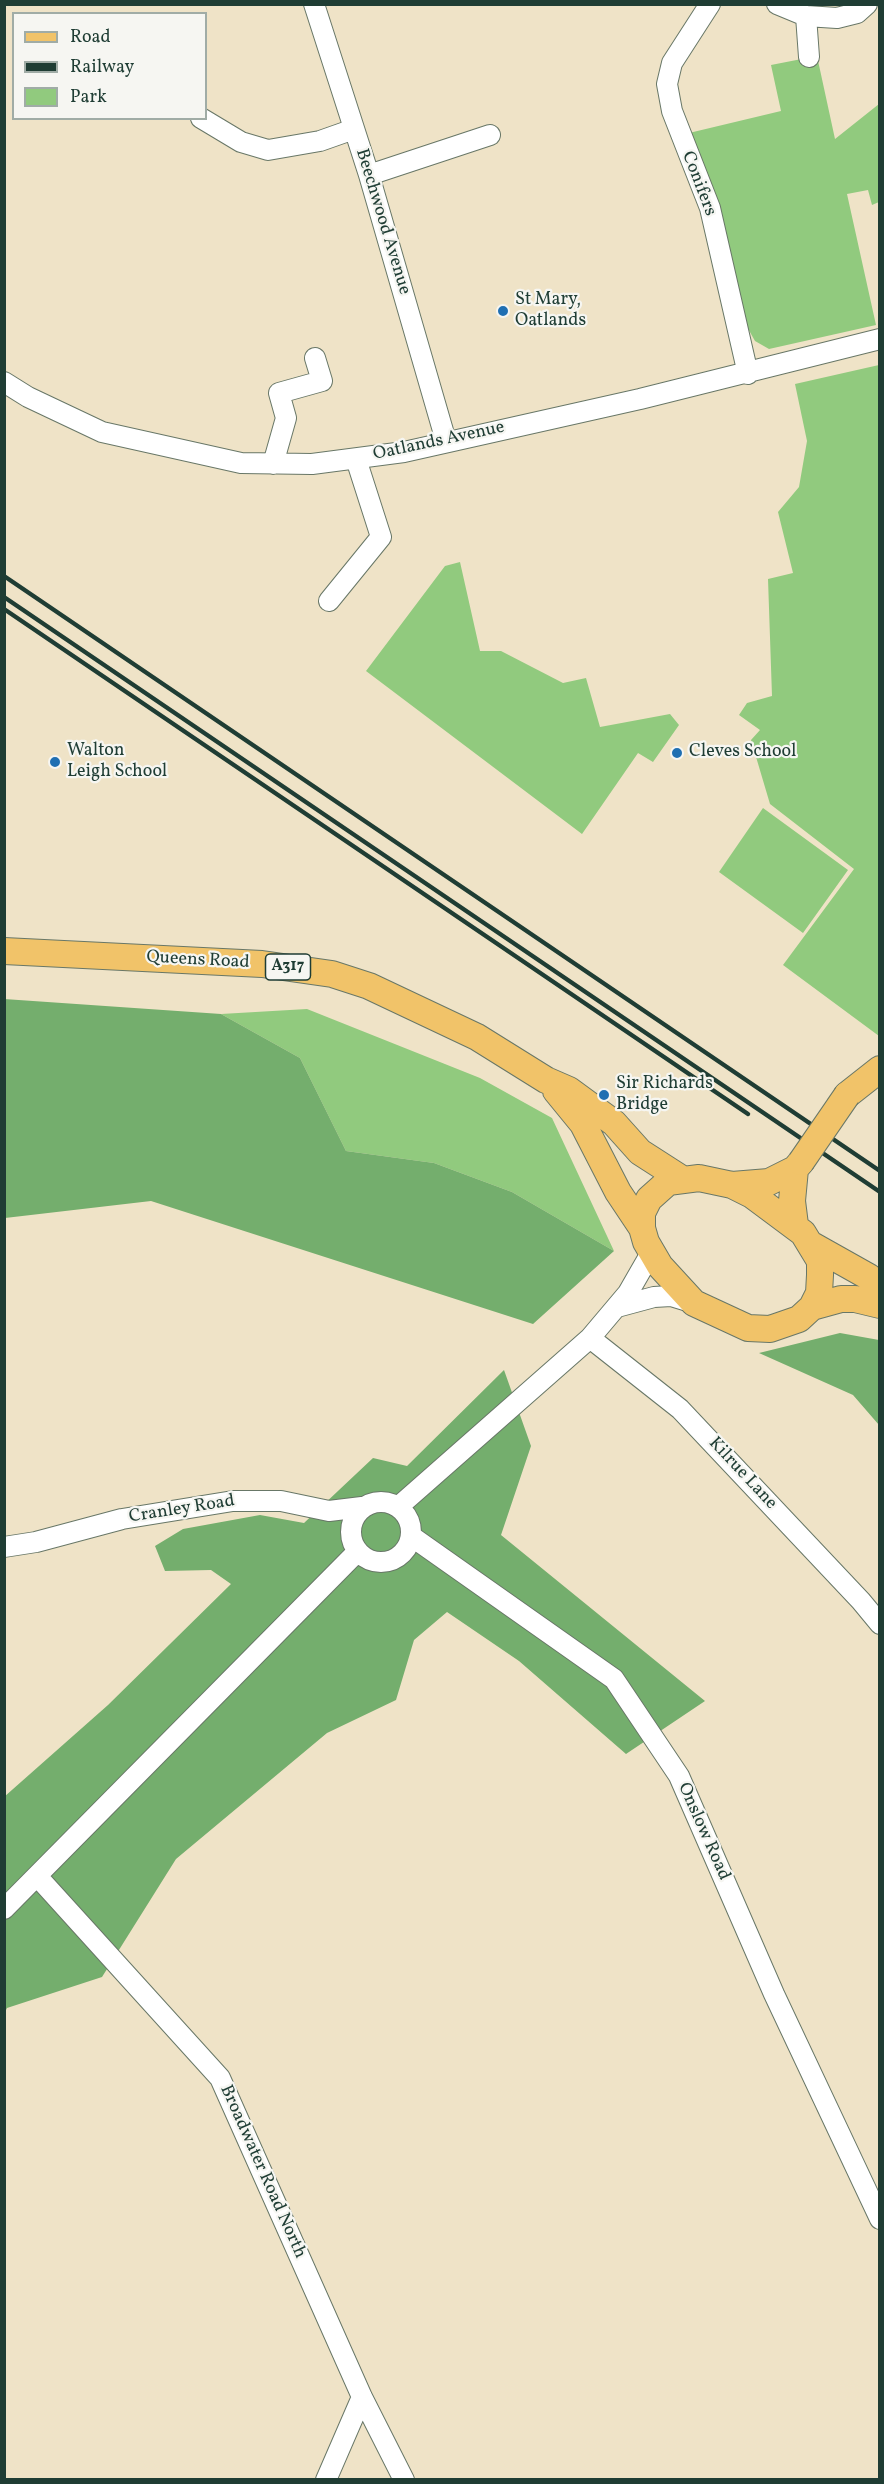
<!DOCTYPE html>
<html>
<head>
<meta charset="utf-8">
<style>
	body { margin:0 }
	#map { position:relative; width:884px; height:2484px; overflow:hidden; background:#efe3c7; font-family:Vollkorn,serif }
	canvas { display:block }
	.frame { position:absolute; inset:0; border:6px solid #1f3d34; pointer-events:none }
	.legend { position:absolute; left:12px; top:12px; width:195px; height:108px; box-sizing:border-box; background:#f6f6f2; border:2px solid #a0aca6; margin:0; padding:8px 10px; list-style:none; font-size:18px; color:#1f3d34 }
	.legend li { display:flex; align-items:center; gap:12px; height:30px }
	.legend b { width:30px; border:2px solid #a0aca6 }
</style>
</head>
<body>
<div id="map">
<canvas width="884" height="2484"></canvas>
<div class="frame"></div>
<ul class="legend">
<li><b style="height:8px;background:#f1c369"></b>Road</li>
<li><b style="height:8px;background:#1f3d34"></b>Railway</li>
<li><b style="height:16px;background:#91ca7e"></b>Park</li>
</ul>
</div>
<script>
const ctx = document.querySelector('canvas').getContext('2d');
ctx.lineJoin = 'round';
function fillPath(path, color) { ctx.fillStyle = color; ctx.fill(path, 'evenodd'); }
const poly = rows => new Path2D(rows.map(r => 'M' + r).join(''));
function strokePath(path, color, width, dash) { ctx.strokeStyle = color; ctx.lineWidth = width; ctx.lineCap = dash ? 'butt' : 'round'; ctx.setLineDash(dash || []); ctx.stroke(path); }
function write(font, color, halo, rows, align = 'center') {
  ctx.font = font + ' Vollkorn,serif'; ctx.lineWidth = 4.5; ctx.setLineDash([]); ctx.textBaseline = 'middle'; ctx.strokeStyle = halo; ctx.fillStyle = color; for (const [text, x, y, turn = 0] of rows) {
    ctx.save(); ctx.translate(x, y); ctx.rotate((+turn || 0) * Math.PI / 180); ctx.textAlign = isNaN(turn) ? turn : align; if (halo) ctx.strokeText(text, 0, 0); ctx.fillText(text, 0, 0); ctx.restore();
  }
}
const green = poly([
	[817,56,835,139,879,104,879,202,872,205,868,190,847,194,876,325,769,349,755,341,746,325,721,211,689,133,781,111,771,65],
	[879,365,880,365,879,1036,783,965,854,869,770,804,751,740,760,730,739,715,747,703,772,696,768,579,793,573,778,512,799,487,807,441,795,384],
	[460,562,480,651,501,651,563,683,586,678,600,727,670,714,679,725,653,762,638,753,582,834,366,671,445,566],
	[763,808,848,870,803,933,719,872],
	[307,1009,480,1078,552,1118,614,1251,512,1192,434,1163,346,1151,300,1058,221,1014]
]);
const forest = poly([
	[4,999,221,1014,300,1058,346,1151,434,1163,512,1192,614,1251,533,1324,151,1201,5,1218],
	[840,1333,879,1340,879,1425,853,1395,759,1353],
	[504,1370,531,1446,501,1535,705,1701,626,1754,519,1661,447,1612,414,1640,396,1700,327,1733,176,1859,102,1977,7,2008,5,2012,4,1797,108,1705,231,1584,211,1570,165,1571,155,1546,183,1529,260,1515,304,1523,373,1458,407,1466]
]);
const minor = poly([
	[314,4,369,175,446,441],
	[710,4,672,63,667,84,672,111,710,208,748,374],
	[777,4,806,16,837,18,857,13,867,4],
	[806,16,809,57],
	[201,118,241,142,268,150,320,141,354,129],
	[369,175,490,135],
	[4,382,28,397,102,432,241,463,312,464,404,452,640,399,880,339],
	[273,464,286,418,279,393,322,381,315,358],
	[329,601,381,537,356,459],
	[617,1307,654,1297,671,1296,694,1303],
	[590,1338,680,1409,861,1601,880,1624],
	'351 1532a30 30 0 1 1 60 0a30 30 0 1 1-60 0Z',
	[398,1507,590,1338,628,1293,651,1253],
	[411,1536,614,1679,679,1776,774,1994,880,2219],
	[4,1547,36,1542,122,1519,233,1501,281,1501,329,1511,362,1507],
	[37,1876,220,2078,362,2397,404,2480],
	[4,1909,357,1552],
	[326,2480,362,2397]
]);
const major = poly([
	[4,951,262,964,332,974,369,986,477,1037,546,1080,569,1090,614,1123,640,1152,682,1179],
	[556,1091,583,1124,618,1192,642,1228],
	[847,1095,880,1069],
	[699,1178,732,1185,752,1195,803,1233,820,1261,820,1275,819,1293,812,1307,799,1319,770,1329,748,1328,694,1303,660,1266,646,1242,642,1228,642,1213,649,1199,668,1182,699,1178],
	[732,1185,769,1182,795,1169,801,1162],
	[795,1225,792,1201,795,1169],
	[812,1245,869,1277,880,1286],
	[812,1307,841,1299,855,1299,880,1305]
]);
const rail = poly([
	[4,576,880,1171],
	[4,597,880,1192],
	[4,609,748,1114]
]);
const majorBridge = poly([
	[801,1162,847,1095]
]);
const markers = [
	[503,311,6,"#1f6fb2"],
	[677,753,6,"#1f6fb2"],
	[55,762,6,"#1f6fb2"],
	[604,1095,6,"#1f6fb2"]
];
const shields = [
	[288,967,45]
];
const shieldNames = [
	["A317",288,967]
];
const streetNames = [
	["Conifers",698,184,69],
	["Beechwood Avenue",382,222,73],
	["Oatlands Avenue",439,442,-12],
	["Queens Road",198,961,3],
	["Kilrue Lane",742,1474,47],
	["Cranley Road",182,1510,-9],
	["Onslow Road",703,1832,66],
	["Broadwater Road North",262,2172,66]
];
const poiNames = [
	["St Mary,",515,301],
	["Oatlands",515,322],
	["Walton",67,752],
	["Leigh School",67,773],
	["Cleves School",689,753],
	["Sir Richards",616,1085],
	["Bridge",616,1106]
];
fillPath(green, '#91ca7e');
fillPath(forest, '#74ae6d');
strokePath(minor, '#687767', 22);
strokePath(major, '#687767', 28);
strokePath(minor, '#fff', 20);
strokePath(major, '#f1c369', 26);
strokePath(rail, '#1f3d34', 4.5);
strokePath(majorBridge, '#687767', 28, []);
strokePath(majorBridge, '#f1c369', 26);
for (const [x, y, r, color] of markers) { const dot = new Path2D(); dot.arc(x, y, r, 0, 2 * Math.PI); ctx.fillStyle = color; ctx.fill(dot); strokePath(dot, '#f6f6f2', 2); }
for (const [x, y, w] of shields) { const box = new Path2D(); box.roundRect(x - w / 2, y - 13, w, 26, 4.5); ctx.fillStyle = '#f6f6f2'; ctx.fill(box); strokePath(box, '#1f3d34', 1.5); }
write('bold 16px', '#1f3d34', null, shieldNames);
write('18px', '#1f3d34', '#f6f6f2', streetNames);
write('18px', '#1f3d34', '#f6f6f2', poiNames, 'left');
</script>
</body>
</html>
